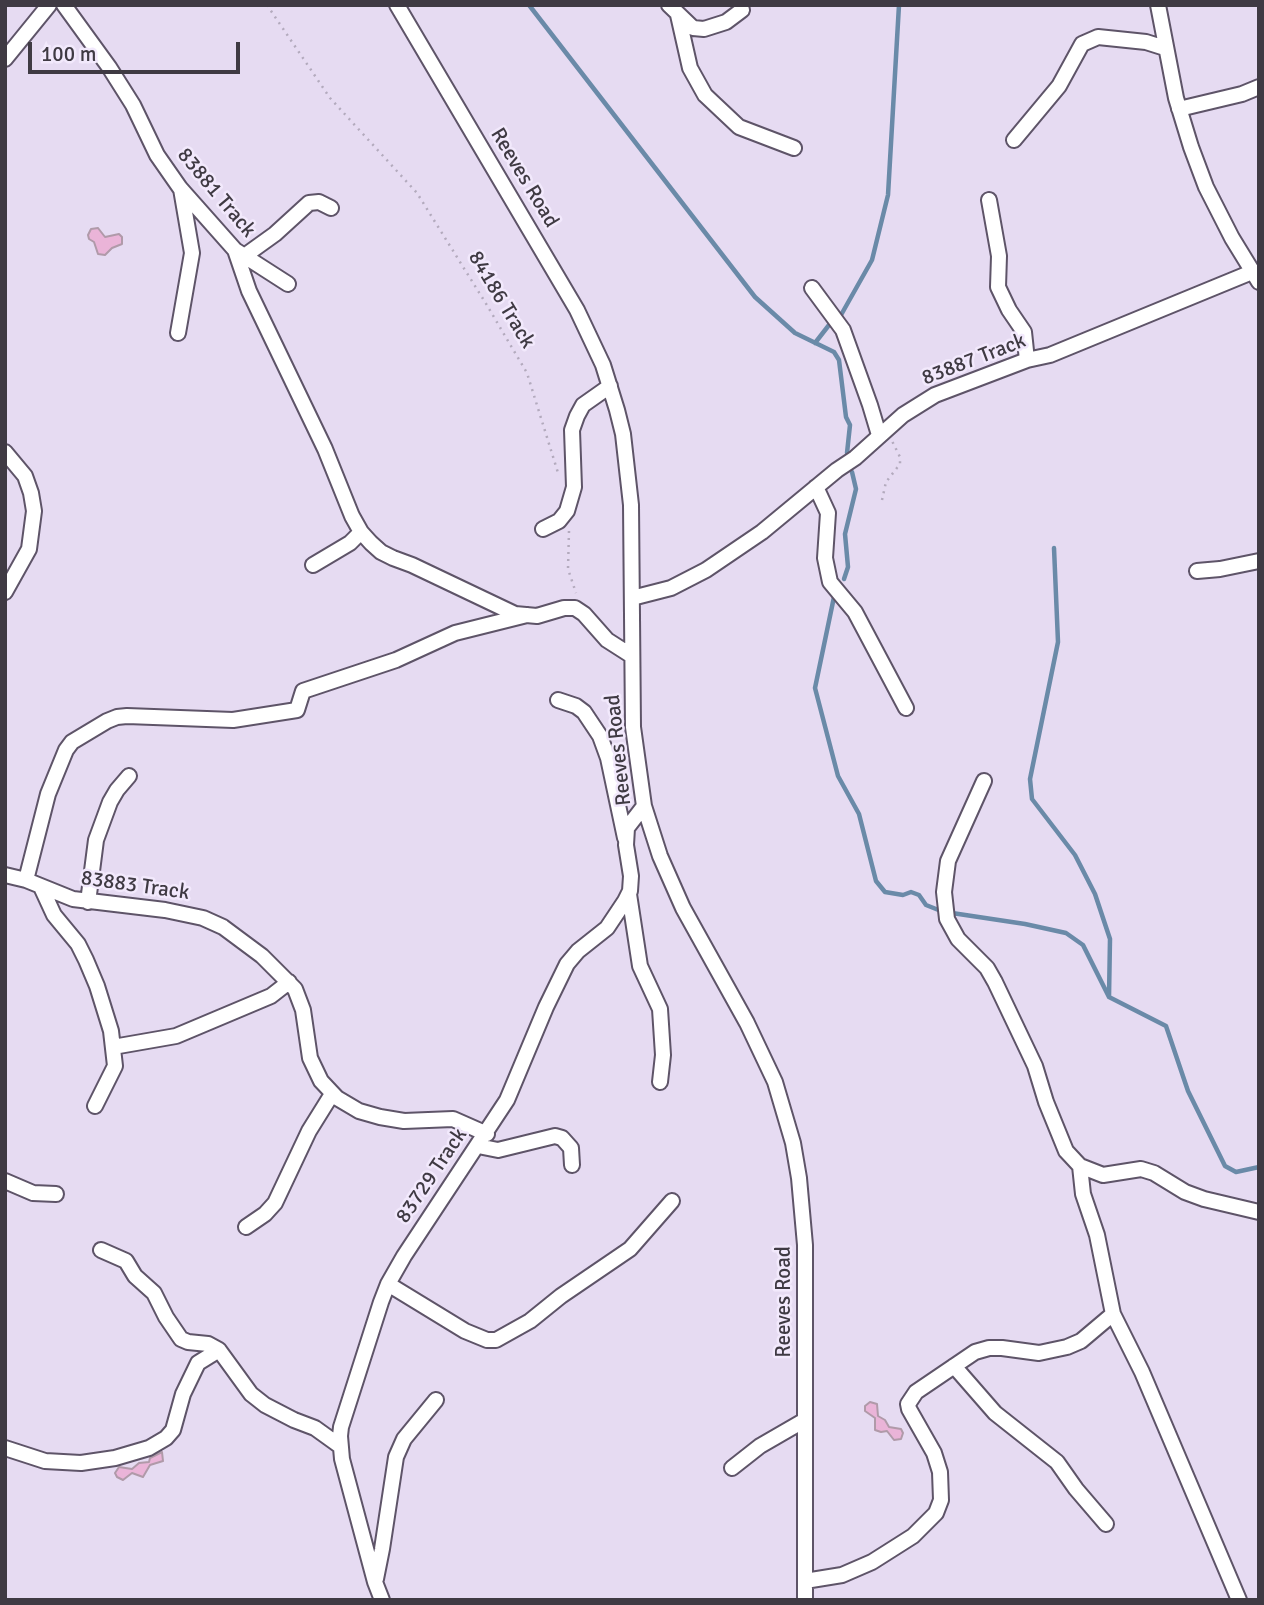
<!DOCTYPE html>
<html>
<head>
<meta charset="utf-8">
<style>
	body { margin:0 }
	#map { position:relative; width:1264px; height:1605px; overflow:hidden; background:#e6dbf2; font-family:Signika,sans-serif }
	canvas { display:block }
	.frame { position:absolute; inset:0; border:7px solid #3f3a43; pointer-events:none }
	.scale { position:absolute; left:28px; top:42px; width:212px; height:32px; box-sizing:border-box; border:4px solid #3f3a43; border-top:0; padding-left:9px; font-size:21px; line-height:24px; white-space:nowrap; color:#3f3a43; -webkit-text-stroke:5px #f2e9fc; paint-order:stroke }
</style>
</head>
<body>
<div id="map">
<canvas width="1264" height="1605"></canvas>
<div class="frame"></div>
<div class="scale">100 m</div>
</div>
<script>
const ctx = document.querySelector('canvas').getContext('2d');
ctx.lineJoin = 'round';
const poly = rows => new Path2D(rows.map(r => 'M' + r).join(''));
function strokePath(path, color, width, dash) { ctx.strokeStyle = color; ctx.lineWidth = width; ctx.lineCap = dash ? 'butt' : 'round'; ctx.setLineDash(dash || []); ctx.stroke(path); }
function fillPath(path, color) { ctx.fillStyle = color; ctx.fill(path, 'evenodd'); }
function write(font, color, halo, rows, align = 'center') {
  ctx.font = font + ' Signika,sans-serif'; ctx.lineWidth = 5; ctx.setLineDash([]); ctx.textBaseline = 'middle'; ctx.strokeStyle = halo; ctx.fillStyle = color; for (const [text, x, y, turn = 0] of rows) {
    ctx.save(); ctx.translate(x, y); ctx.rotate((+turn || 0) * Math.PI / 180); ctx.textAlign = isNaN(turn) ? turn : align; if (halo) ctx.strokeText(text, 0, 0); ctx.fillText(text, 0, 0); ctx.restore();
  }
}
const stream = poly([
	[529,5,755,297,795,333,834,352,839,360,846,417,850,425,847,453],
	[841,315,872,260,888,195,899,5],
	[815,343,829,325],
	[1054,548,1058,642,1030,779,1032,799,1075,855,1095,894,1110,939,1109,997],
	[844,579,848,567,845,534,856,489,852,472],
	[834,597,815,688,838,776,859,814,876,881,885,892,903,895,911,892,919,895,926,905,941,911],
	[952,913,1025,924,1066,933,1083,945,1109,997,1166,1026,1188,1091,1225,1166,1236,1172,1259,1167]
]);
const building = poly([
	[98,228,105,237,119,234,122,237,122,244,112,248,105,255,98,254,94,242,89,239,88,235,91,229,98,228],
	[870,1402,877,1404,878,1416,885,1420,889,1427,901,1429,903,1433,901,1439,894,1440,887,1431,881,1432,875,1430,875,1418,865,1411,865,1406,870,1402],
	[162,1452,163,1461,150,1465,143,1477,132,1473,123,1480,117,1477,115,1473,119,1467,132,1469,139,1463,149,1462,150,1458,162,1452]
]);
const path = poly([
	[267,5,330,98,417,193,485,302,527,373,559,476],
	[882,500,886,482,900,464,900,457,892,441],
	[569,531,568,569,576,593]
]);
const minor = poly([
	[64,5,109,67,133,105,157,155,180,188,235,250,288,284],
	[397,5,577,310,603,365,617,410,623,434,631,505,633,727,644,806,660,856,683,908,747,1023,775,1082,793,1143,799,1178,805,1245,805,1600],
	[669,5,693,28,704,29,726,22,742,10],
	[1158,5,1176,98,1191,147,1206,187,1232,238,1259,282],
	[678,15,690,68,705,95,739,127,794,148],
	[5,59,49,5],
	[1179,109,1242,94,1259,87],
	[1014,140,1059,86,1082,44,1098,37,1146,42,1165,48],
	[989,200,999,256,998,287,1009,310,1024,332,1027,360],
	[235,250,249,291,325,449,352,516,361,532,371,543,381,552,393,558,412,565,515,614,537,616,564,608,575,608,584,614,607,640,632,656],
	[243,257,275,234,309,203,319,202,331,208],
	[812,288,843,330,870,405,879,435],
	[178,333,192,253,181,189],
	[5,452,25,476,31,493,34,511,29,549,5,592],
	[816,487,828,513,825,558,830,582,855,612,906,708],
	[543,529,559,521,567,511,574,487,572,430,577,416,583,405,610,386],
	[313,565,350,543,361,532],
	[1197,571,1220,569,1259,561],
	[632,598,671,588,706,570,762,532,837,470,855,458,903,415,935,395,1027,360,1050,355,1252,272],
	[558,700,576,706,584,712,600,736,608,758,625,838],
	[984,781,948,861,944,892,947,919,958,939,987,968,995,982,1035,1066,1046,1102,1066,1151,1080,1166,1083,1194,1097,1235,1113,1314,1142,1372,1239,1600],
	[5,875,26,880,73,899,165,910,203,918,223,927,262,956,295,989,303,1010,310,1058,321,1081,337,1098,359,1111,380,1117,404,1121,453,1119,487,1134],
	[26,880,48,794,66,750,72,742,107,721,117,717,127,716,233,720,297,710,303,691,396,660,455,633,527,615],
	[42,889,54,915,78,944,86,960,97,986,111,1031,115,1066,95,1106],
	[629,894,640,966,660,1009,663,1055,660,1082],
	[88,902,96,840,110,802,117,790,129,776],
	[113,1047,176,1036,271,996,289,982],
	[478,1146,498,1150,555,1136,562,1138,571,1148,572,1165],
	[1080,1166,1103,1175,1141,1169,1154,1173,1185,1192,1204,1199,1259,1212],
	[5,1181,33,1193,56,1194],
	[246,1227,265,1214,275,1203,309,1131,332,1094],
	[101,1250,126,1261,135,1276,154,1293,166,1317,181,1339,188,1342,208,1344,219,1350],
	[388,1284,465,1331,487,1340,496,1340,530,1321,561,1296,630,1249,672,1201],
	[954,1366,995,1413,1057,1462,1076,1489,1106,1524],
	[5,1448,45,1461,81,1463,115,1458,149,1448,166,1438,173,1430,183,1394,198,1363,219,1350,251,1394,265,1405,294,1420,315,1428,340,1446],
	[732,1468,760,1446,805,1420],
	[376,1579,382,1549,396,1457,404,1439,436,1400],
	[805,1581,842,1575,872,1562,913,1536,936,1513,941,1500,940,1472,934,1453,909,1409,908,1404,916,1392,975,1352,989,1348,1002,1348,1039,1353,1067,1347,1081,1341,1113,1314],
	[382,1600,375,1582,342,1459,340,1436,341,1427,381,1302,388,1284,404,1256,507,1100,546,1007,567,964,578,951,607,928,625,901,630,891,631,876,626,845,627,828,644,806]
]);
const streetNames = [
	["Reeves Road",524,178,59],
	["83881 Track",216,193,50],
	["84186 Track",501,300,59],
	["83887 Track",974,360,-21],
	["Reeves Road",619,750,-96],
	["83883 Track",135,886,8],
	["83729 Track",432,1176,-56],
	["Reeves Road",784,1302,-90]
];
strokePath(stream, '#6a8aa8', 4.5);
fillPath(building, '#eab4d8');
strokePath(building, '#b09aa9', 2);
strokePath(minor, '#5e5468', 18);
strokePath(path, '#b3aabd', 2.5, [2, 5]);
strokePath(minor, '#fff', 14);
write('21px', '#3f3a43', '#f2e9fc', streetNames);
</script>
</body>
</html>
